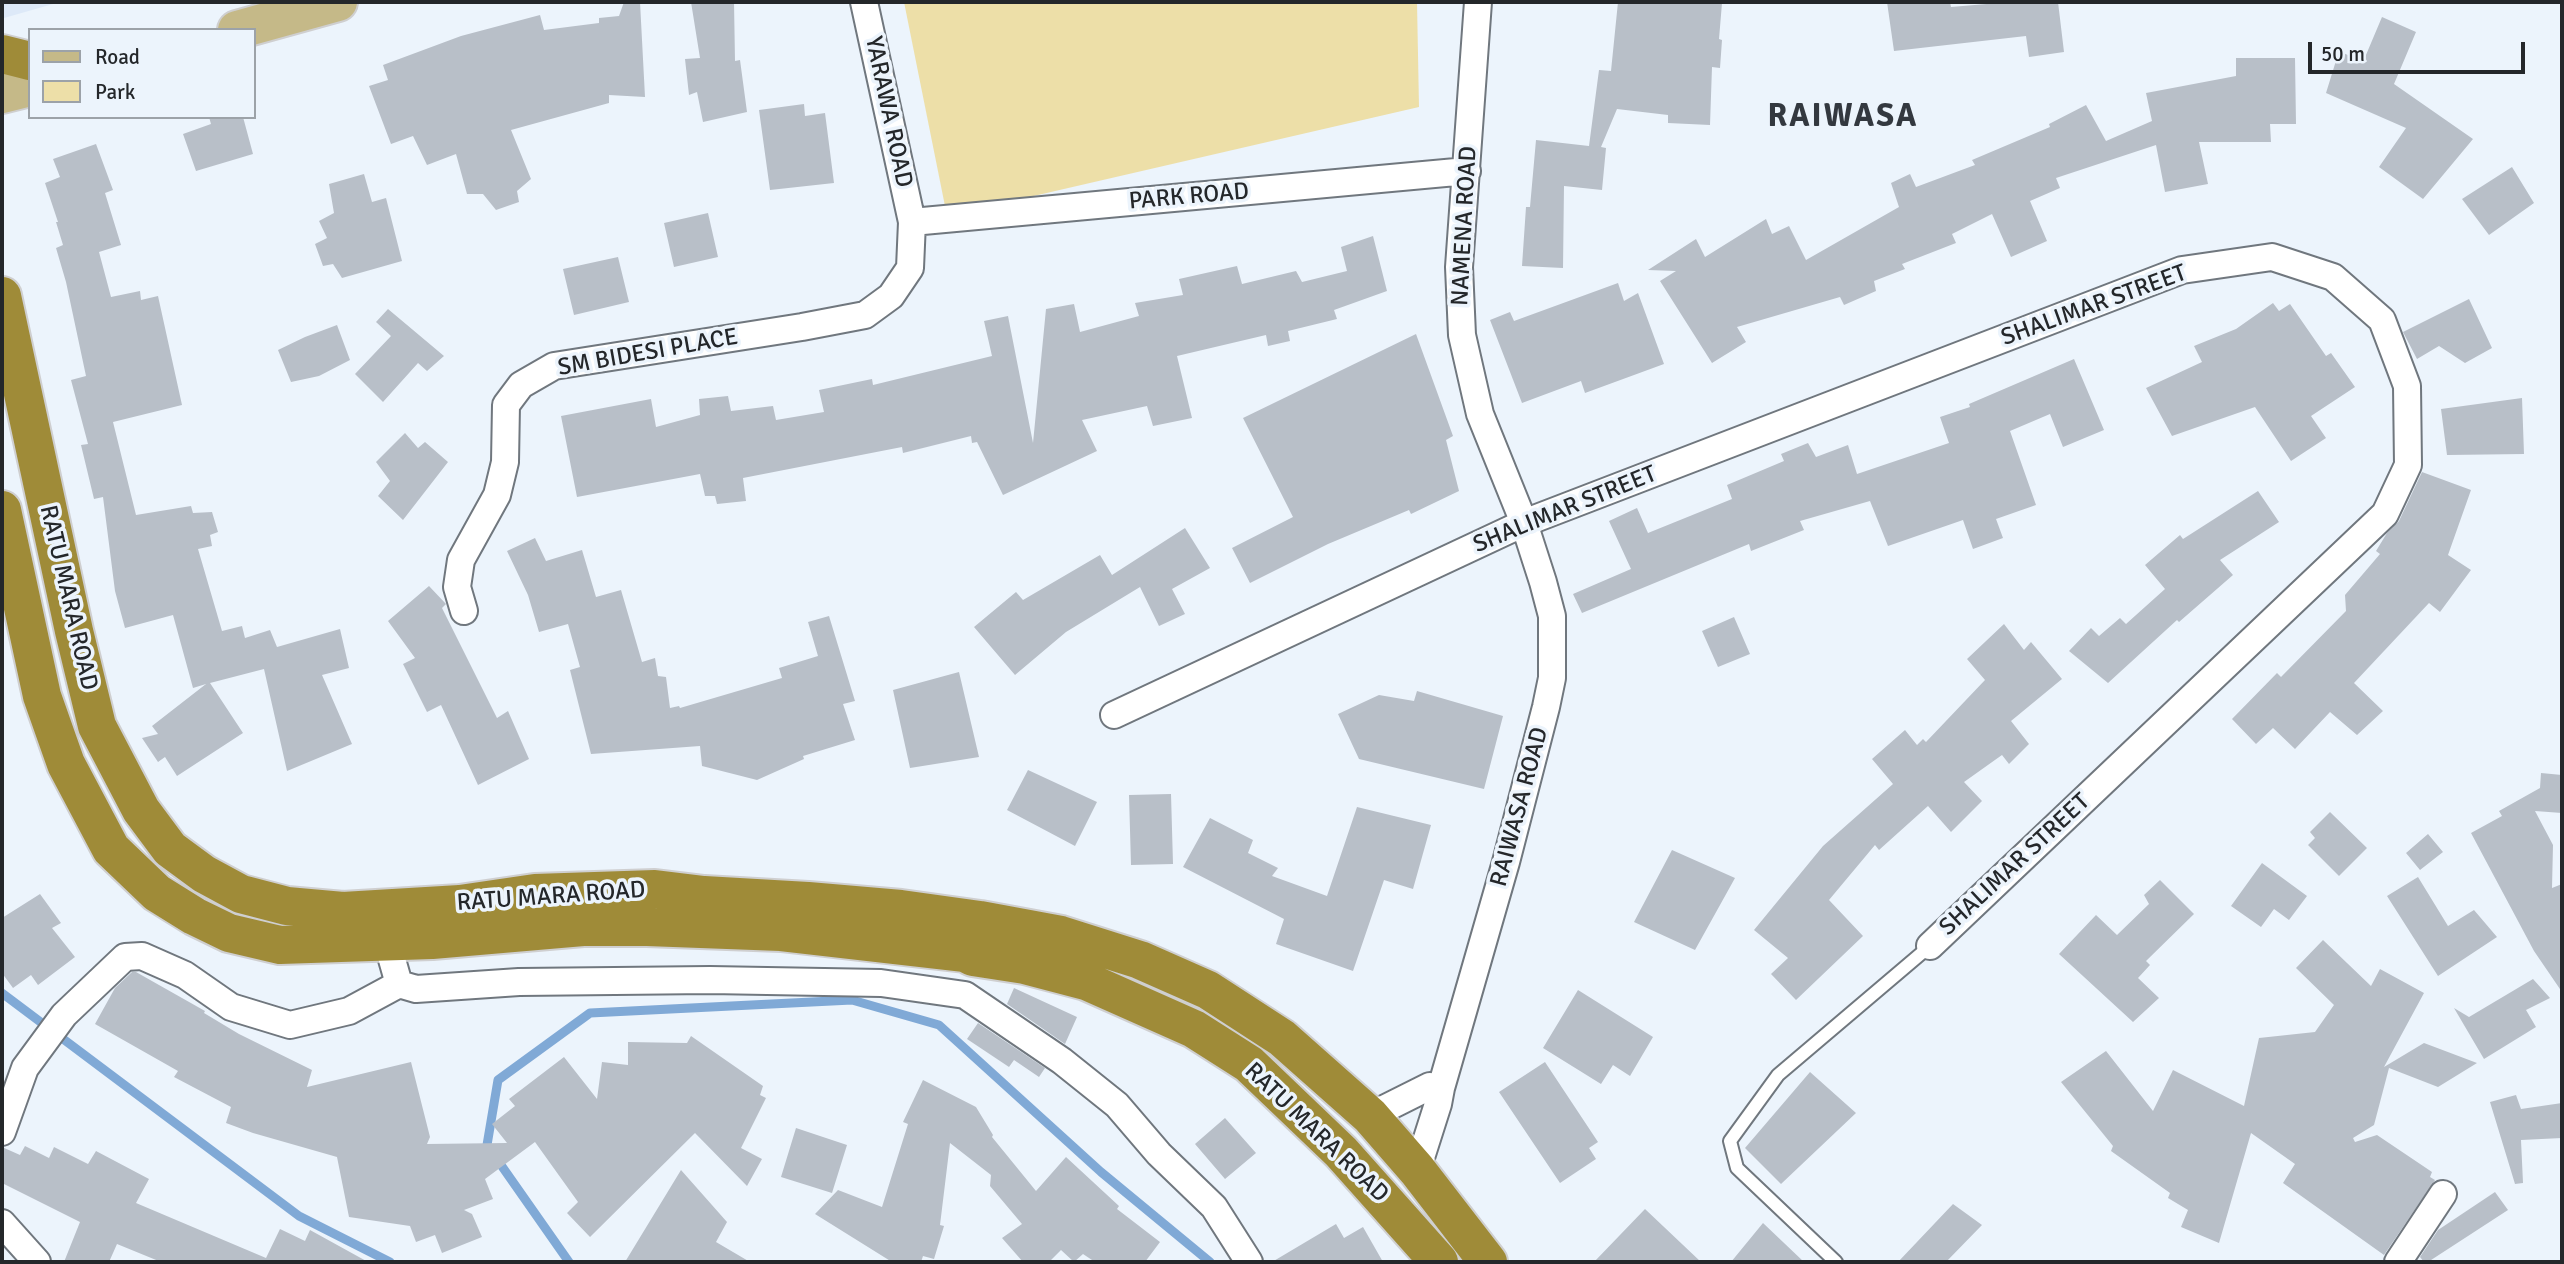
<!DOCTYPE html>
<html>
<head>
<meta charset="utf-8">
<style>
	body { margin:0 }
	#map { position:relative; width:2564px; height:1264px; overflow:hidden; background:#ecf4fc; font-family:Signika,sans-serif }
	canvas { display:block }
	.frame { position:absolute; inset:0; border:4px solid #24272a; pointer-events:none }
	.legend { position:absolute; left:28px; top:28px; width:228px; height:91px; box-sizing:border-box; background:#ecf4fc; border:2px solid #9ca2a8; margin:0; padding:9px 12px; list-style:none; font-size:21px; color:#24272a }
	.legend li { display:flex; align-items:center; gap:14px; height:35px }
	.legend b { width:35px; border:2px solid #9ca2a8 }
	.scale { position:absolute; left:2308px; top:42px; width:217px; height:32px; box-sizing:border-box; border:4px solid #24272a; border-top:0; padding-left:9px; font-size:21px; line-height:24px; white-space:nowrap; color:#24272a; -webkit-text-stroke:5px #ecf4fc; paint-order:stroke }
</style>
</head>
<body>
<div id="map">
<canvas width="2564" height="1264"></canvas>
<div class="frame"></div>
<ul class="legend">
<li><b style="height:9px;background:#c5b988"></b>Road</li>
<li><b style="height:19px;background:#eddfa8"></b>Park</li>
</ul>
<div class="scale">50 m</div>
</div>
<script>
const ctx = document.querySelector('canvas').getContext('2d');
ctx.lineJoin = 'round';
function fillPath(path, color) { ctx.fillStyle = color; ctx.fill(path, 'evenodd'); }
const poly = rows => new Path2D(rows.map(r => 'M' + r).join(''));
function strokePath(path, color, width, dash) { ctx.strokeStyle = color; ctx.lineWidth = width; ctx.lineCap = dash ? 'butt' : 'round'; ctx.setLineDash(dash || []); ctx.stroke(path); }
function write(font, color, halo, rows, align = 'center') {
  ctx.font = font + ' Signika,sans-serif'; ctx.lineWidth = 7; ctx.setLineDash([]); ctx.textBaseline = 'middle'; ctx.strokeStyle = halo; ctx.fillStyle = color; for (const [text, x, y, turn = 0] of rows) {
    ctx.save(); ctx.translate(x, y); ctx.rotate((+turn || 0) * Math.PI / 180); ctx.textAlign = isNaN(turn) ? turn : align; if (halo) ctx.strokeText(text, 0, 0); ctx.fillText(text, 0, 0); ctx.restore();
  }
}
const built = poly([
	[2,2,60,2,4,18]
]);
const green = poly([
	[904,2,1417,2,1419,107,947,216]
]);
const stream = poly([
	[2,993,299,1216,390,1262],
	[569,1262,487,1145,498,1080,590,1013,852,1000,939,1025,1101,1172,1210,1262]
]);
const building = poly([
	[624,2,640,2,645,97,609,95,609,103,511,130,531,179,517,191,519,202,496,210,483,194,467,194,456,154,427,165,413,136,391,144,369,86,388,80,383,65,461,36,540,15,544,30,599,23,599,18,619,16],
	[691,2,734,2,735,61,740,60,747,112,703,122,697,92,689,95,685,59,700,58],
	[1618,2,1722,3,1719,39,1722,40,1720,68,1712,67,1710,125,1668,123,1668,115,1617,109,1601,147,1606,148,1602,190,1564,186,1563,268,1522,266,1526,207,1530,207,1536,140,1589,146,1599,70,1611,71],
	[1887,2,1950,2,1951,7,2010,2,2058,2,2064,52,2029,57,2026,36,1894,51],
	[2382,17,2416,32,2394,84,2473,139,2423,199,2379,167,2406,128,2326,93,2339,51,2363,62],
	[2236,58,2295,58,2296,124,2270,124,2271,142,2199,142,2208,184,2165,192,2156,145,2056,178,2060,188,2030,201,2047,241,2011,257,1992,214,1952,234,1956,243,1902,264,1905,269,1874,281,1876,291,1844,305,1840,297,1737,327,1746,342,1712,363,1660,281,1676,271,1648,270,1696,239,1705,257,1766,219,1772,234,1789,226,1806,260,1899,207,1891,183,1910,174,1916,187,1975,165,1972,160,2050,127,2049,124,2086,105,2106,141,2152,121,2146,93,2236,76],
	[804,104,805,116,825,113,834,183,770,190,759,110],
	[209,117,243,117,253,154,196,171,183,134,211,124],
	[96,144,113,190,105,193,121,245,99,252,111,297,140,291,141,300,158,296,182,405,113,422,136,515,191,506,193,513,212,512,218,532,210,535,212,546,198,549,222,631,242,626,245,638,270,630,277,647,340,629,349,668,322,675,352,744,287,771,264,669,210,683,243,733,177,776,165,757,158,762,142,738,158,734,152,726,206,684,193,688,173,615,125,628,115,591,103,497,94,499,81,445,88,444,71,380,86,376,66,282,56,248,63,245,56,222,58,222,45,183,60,177,53,159],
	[2512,167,2534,203,2489,235,2462,199],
	[364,174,372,202,386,198,402,261,342,278,333,264,323,266,315,244,327,238,319,221,334,213,329,184],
	[708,213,718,257,674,267,664,223],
	[1373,236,1387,291,1334,310,1337,319,1288,331,1290,341,1268,346,1266,335,1177,356,1192,418,1153,426,1147,406,1082,420,1097,451,1003,495,977,442,972,443,971,436,903,453,902,447,743,478,746,501,717,504,715,496,705,496,700,474,577,497,561,416,651,399,656,427,700,415,699,399,728,396,731,411,773,406,776,420,824,412,819,390,872,379,873,385,992,356,984,321,1008,316,1033,443,1046,309,1074,304,1080,332,1139,316,1135,303,1183,295,1179,279,1237,266,1242,284,1296,271,1302,282,1347,271,1341,247],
	[618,257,629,302,574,315,563,269],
	[1618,283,1624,301,1638,293,1664,364,1585,393,1581,381,1522,403,1490,320,1510,312,1514,321],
	[2469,299,2492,348,2465,363,2439,346,2417,359,2403,332],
	[2273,303,2279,311,2290,304,2326,356,2331,353,2355,387,2311,416,2326,438,2291,461,2255,407,2172,436,2146,388,2202,362,2194,346,2236,329],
	[388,309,444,356,427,371,418,363,383,402,355,374,391,336,376,322],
	[337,325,350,360,319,376,291,382,278,350,305,337],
	[1416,334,1453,436,1446,440,1459,491,1411,514,1409,510,1328,544,1250,583,1232,548,1293,517,1243,418],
	[2074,359,2104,430,2063,447,2050,414,2010,431,2036,505,1996,519,2003,538,1973,549,1963,520,1888,546,1870,501,1800,521,1804,530,1751,551,1749,544,1582,613,1573,594,1631,569,1609,521,1637,508,1648,533,1732,499,1727,485,1784,461,1781,454,1808,443,1816,457,1848,445,1857,474,1949,443,1940,417,1970,407,1969,404],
	[2522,398,2524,454,2447,455,2441,409],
	[405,433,418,448,425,442,448,462,403,520,378,496,390,481,376,462],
	[2422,472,2471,490,2448,555,2471,570,2440,612,2429,603,2354,683,2383,711,2357,735,2330,712,2295,749,2273,728,2256,744,2232,719,2277,673,2281,677,2346,611,2345,595,2380,554,2376,551,2387,533,2399,521],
	[2258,491,2279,522,2220,560,2233,575,2179,622,2177,620,2108,683,2069,651,2091,628,2099,636,2120,618,2126,624,2165,589,2145,565,2180,535,2183,539],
	[1185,528,1210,568,1172,589,1185,614,1159,626,1140,587,1066,632,1015,675,974,627,1016,592,1023,600,1100,555,1112,575],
	[535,538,546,561,582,550,596,597,621,590,642,662,655,658,658,676,666,677,670,708,679,706,680,708,782,678,779,668,818,656,808,622,829,616,855,701,843,704,855,740,803,756,804,759,757,780,702,766,700,746,591,754,570,670,580,667,568,624,539,632,528,595,507,551],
	[429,586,446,604,442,608,497,718,508,711,529,759,478,785,441,705,427,712,403,664,415,658,388,621],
	[1734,617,1750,654,1718,667,1702,631],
	[2004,624,2024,650,2031,642,2062,679,2011,721,2029,744,2009,764,2002,755,1964,782,1982,801,1951,832,1928,806,1879,850,1875,845,1829,900,1863,936,1796,1000,1771,974,1788,958,1754,930,1823,846,1893,784,1872,759,1905,730,1917,745,1923,739,1926,742,1985,680,1967,659],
	[959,672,979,757,910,768,893,690],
	[1417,691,1503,716,1484,789,1359,759,1338,714,1379,695,1414,701],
	[1028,770,1097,802,1075,846,1007,810],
	[2541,773,2562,775,2562,813,2535,811,2553,845,2552,888,2562,884,2562,992,2534,951,2471,833,2502,816,2499,811,2540,788],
	[1171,794,1173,864,1131,865,1129,795],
	[1357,807,1431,825,1413,889,1384,880,1353,971,1276,944,1284,919,1183,867,1210,818,1253,840,1248,853,1278,868,1272,876,1327,896],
	[2330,812,2367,848,2339,876,2308,845,2315,838,2310,832],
	[2428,834,2443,852,2420,870,2406,853],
	[1672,850,1735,878,1695,950,1634,922],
	[2262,863,2307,896,2289,920,2274,909,2261,927,2231,906],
	[2418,877,2448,926,2474,910,2497,937,2438,976,2387,896],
	[2160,880,2194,914,2146,961,2150,965,2138,978,2159,998,2133,1022,2059,954,2096,915,2117,935,2149,904,2144,895],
	[40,894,61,923,52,928,75,957,38,985,31,975,13,988,2,973,2,918],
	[2323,940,2371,986,2380,969,2424,993,2384,1067,2424,1043,2477,1063,2438,1087,2389,1068,2374,1125,2353,1138,2355,1142,2377,1135,2432,1172,2430,1177,2435,1180,2384,1255,2283,1183,2295,1164,2251,1133,2219,1243,2181,1227,2188,1210,2168,1198,2170,1193,2111,1151,2113,1146,2061,1082,2106,1051,2153,1111,2173,1070,2244,1106,2259,1038,2315,1032,2334,1005,2296,968],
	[132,972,136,972,205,1011,204,1013,239,1034,312,1070,307,1087,411,1062,430,1137,427,1144,507,1143,492,1124,515,1106,509,1099,564,1057,597,1099,602,1062,628,1065,628,1042,687,1043,691,1036,763,1086,760,1095,766,1098,741,1148,762,1159,747,1186,695,1133,590,1237,567,1213,578,1202,535,1142,485,1179,493,1199,464,1210,472,1214,482,1237,442,1253,435,1235,416,1242,410,1226,349,1217,337,1157,253,1133,226,1123,231,1107,174,1077,178,1071,95,1024,115,988],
	[2533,979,2550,998,2526,1010,2536,1027,2484,1059,2454,1008,2469,1017],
	[1014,988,1077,1017,1065,1044,1007,1004],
	[1578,990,1653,1037,1630,1076,1613,1065,1601,1084,1543,1048],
	[978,1023,1045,1068,1039,1077,1014,1060,1009,1067,967,1039],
	[1545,1062,1598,1142,1589,1148,1596,1159,1560,1183,1499,1092],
	[1810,1072,1856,1113,1781,1184,1745,1148],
	[923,1080,976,1107,993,1135,992,1137,1036,1191,1066,1157,1119,1206,1117,1209,1160,1242,1145,1262,1095,1262,1083,1254,1074,1262,1061,1250,1049,1262,1023,1262,1002,1238,1022,1224,990,1186,991,1175,950,1143,940,1225,944,1226,934,1259,923,1256,921,1262,892,1262,815,1214,838,1190,882,1207,908,1124,903,1122],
	[2516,1095,2521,1109,2562,1103,2562,1138,2521,1140,2523,1183,2515,1184,2490,1102],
	[1225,1118,1256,1153,1225,1179,1195,1144],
	[796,1128,847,1145,832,1193,781,1177],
	[25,1146,49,1158,54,1147,88,1164,96,1151,149,1179,136,1203,266,1258,280,1229,305,1241,310,1230,368,1262,161,1262,117,1244,109,1262,64,1262,80,1222,2,1183,2,1147,20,1155],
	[681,1170,727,1222,716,1242,750,1262,625,1262],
	[2495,1192,2508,1210,2428,1262,2424,1262,2420,1257,2438,1230],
	[1953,1204,1982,1225,1946,1262,1898,1262],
	[1645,1209,1701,1262,1594,1262],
	[1763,1223,1804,1262,1731,1262],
	[1336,1224,1344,1238,1363,1227,1383,1262,1272,1262]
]);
const lane = poly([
	[1836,1262,1737,1168,1730,1141,1778,1075,1930,946]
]);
const street = poly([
	[912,222,1467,171],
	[464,611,457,587,461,560,497,495,505,462,506,405,521,385,554,366,802,327,865,315,891,296,910,268,912,222,864,2],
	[1114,715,1524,523,2182,270,2272,257,2333,277,2382,320,2407,386,2408,465,2385,514,1930,946],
	[387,942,399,984,416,989,519,982,710,980,881,983,965,995,1062,1061,1117,1105,1159,1154,1214,1207,1249,1262],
	[1370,1116,1430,1086,1441,1088],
	[2,1132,25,1068,64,1015,125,957,142,956,185,975,231,1007,290,1025,349,1011,399,984],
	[1417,1170,1438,1104,1441,1088,1506,862,1546,707,1552,678,1552,616,1543,582,1524,523,1480,414,1462,335,1459,267,1478,2],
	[2,1223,37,1262],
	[2398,1262,2443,1194]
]);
const primary = poly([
	[237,30,338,2],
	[2,94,30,87]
]);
const highway = poly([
	[2,54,30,61],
	[2,296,74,631,97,726,141,810,170,849,204,874,241,894,287,906,343,911,460,904,535,893,655,889,704,895,808,901,901,909,980,920,1061,935,1140,960,1208,990,1282,1038,1370,1116,1417,1170,1488,1262],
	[2,510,42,696,66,764,111,849,157,893,194,916,229,933,280,945,432,940,583,927,647,927,781,932,965,953,973,957,1025,965,1086,981,1194,1029,1249,1064,1341,1152,1439,1262]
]);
const streetNames = [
	["YARAWA ROAD",888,112,78],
	["PARK ROAD",1189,197,-5],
	["NAMENA ROAD",1465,226,-87],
	["SHALIMAR STREET",2094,306,-20],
	["SM BIDESI PLACE",648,353,-10],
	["SHALIMAR STREET",1565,510,-22],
	["RATU MARA ROAD",68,598,77],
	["RAIWASA ROAD",1520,807,-75],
	["SHALIMAR STREET",2015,865,-43],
	["RATU MARA ROAD",551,897,-4],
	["RATU MARA ROAD",1316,1133,44]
];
const districtNames = [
	["RAIWASA",1843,118]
];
fillPath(built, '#dde9f8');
fillPath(green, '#eddfa8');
strokePath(stream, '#80a9d6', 9);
fillPath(building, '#b8bfc8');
strokePath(lane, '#70777e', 16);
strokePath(street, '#70777e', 30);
strokePath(primary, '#cfcfd0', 42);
strokePath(highway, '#cfcfd0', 42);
strokePath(lane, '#fff', 12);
strokePath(street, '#fff', 26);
strokePath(primary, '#c5b988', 38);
strokePath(highway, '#9f8b38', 38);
write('24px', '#24272a', '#ecf4fc', streetNames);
ctx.letterSpacing = '2px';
write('bold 32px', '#33383f', '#ecf4fc', districtNames);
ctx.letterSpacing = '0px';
</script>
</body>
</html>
